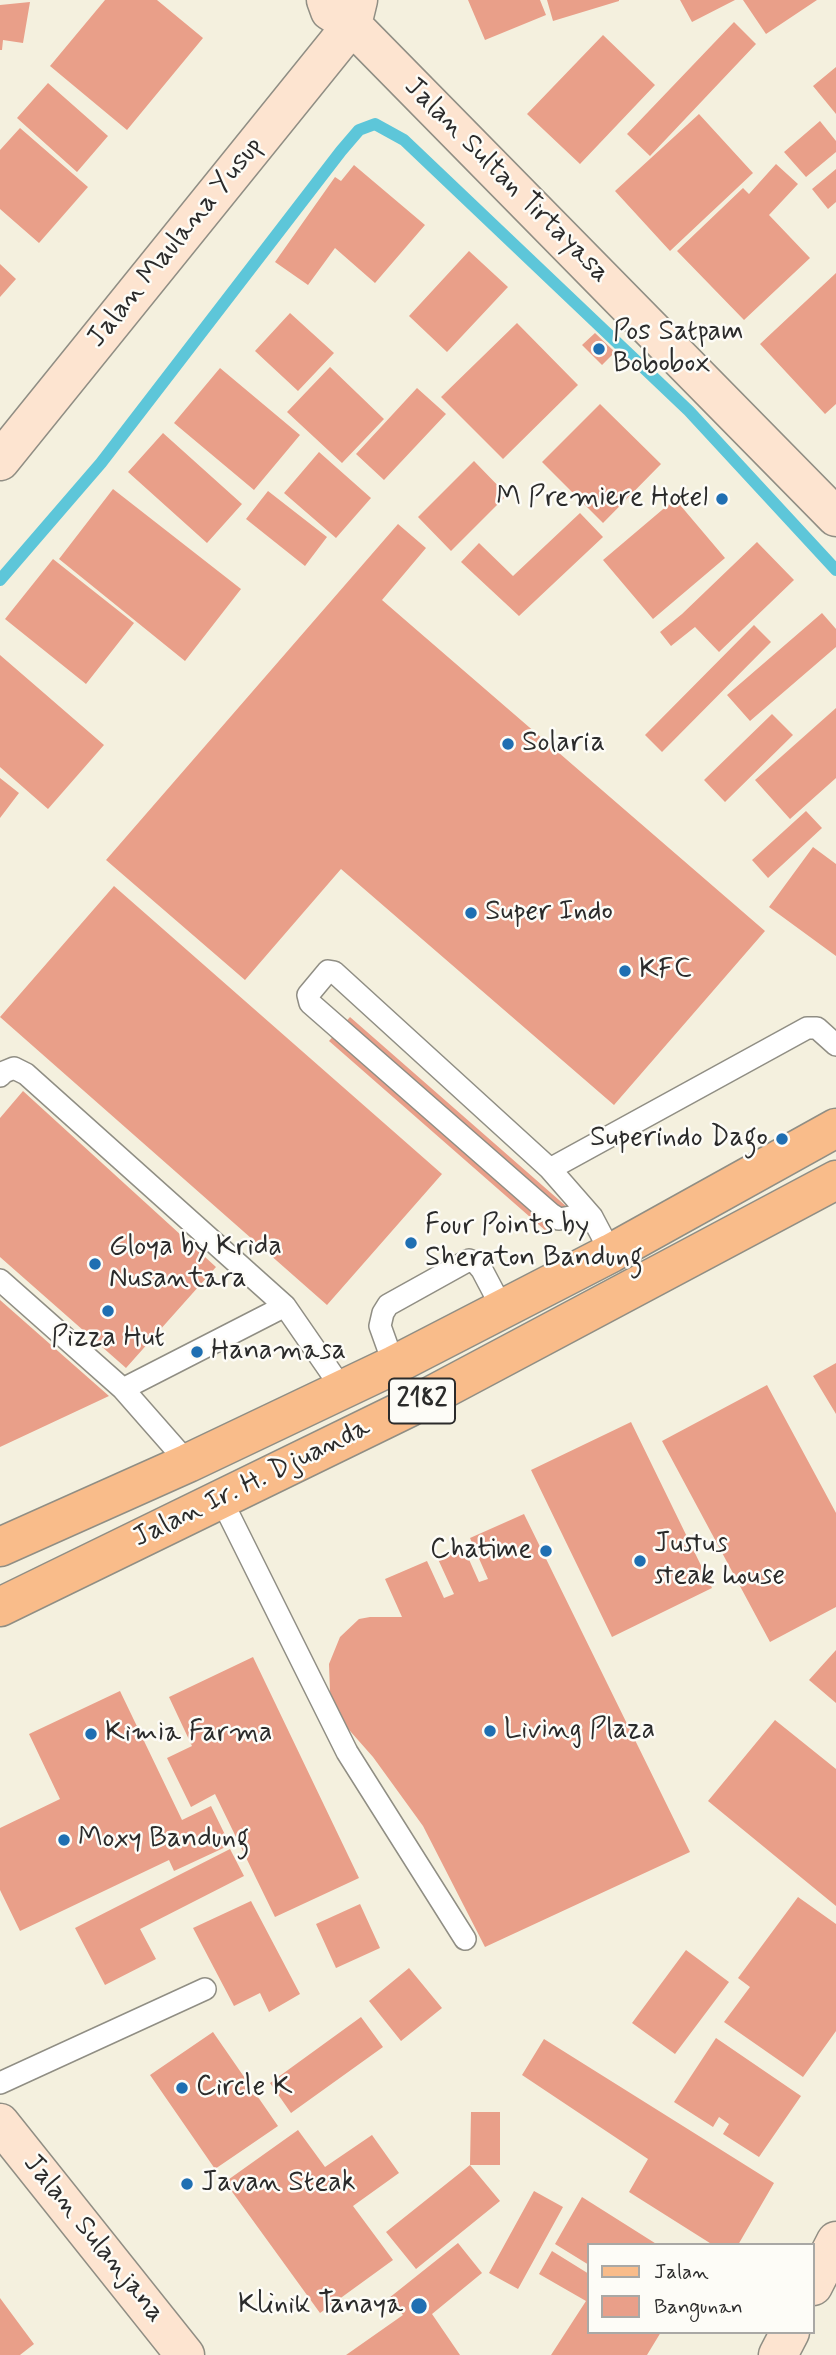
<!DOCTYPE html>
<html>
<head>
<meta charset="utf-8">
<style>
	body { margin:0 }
	#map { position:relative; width:836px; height:2355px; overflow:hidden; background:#f4f0de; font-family:Mynerve,sans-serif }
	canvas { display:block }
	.legend { position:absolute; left:587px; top:2243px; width:228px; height:91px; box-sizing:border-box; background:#fdfcf7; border:2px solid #a9a8a5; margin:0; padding:9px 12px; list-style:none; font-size:21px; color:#2b2b2b }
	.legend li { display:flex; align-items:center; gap:14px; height:35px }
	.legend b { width:35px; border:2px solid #a9a8a5 }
</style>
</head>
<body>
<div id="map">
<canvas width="836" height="2355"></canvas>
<ul class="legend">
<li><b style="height:9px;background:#f9bc8a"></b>Jalan</li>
<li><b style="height:19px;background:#e99f89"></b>Bangunan</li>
</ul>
</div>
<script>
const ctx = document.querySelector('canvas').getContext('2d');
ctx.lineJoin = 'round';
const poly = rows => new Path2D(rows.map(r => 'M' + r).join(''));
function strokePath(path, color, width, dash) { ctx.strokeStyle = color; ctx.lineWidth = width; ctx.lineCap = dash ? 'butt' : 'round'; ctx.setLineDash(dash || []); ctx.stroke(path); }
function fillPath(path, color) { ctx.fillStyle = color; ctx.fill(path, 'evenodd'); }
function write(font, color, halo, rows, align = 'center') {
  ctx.font = font + ' Mynerve,sans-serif'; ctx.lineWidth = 5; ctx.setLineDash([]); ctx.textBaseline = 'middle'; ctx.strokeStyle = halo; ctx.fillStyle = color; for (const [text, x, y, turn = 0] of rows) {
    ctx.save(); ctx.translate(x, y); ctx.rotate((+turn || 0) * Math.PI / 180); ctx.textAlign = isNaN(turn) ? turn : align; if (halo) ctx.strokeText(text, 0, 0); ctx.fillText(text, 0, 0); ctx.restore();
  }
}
const stream = poly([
	[0,580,101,463,341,151,359,130,375,124,404,140,689,411,836,570]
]);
const building = poly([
	[105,0,157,0,203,38,127,130,50,66],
	[468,0,540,0,546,15,485,40],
	[547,0,619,0,619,1,553,21],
	[680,0,735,0,692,22],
	[743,0,817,0,766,34],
	[30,2,23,43,3,40,2,50,0,50,0,5],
	[734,22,756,44,650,156,627,134],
	[603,35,655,85,580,164,527,114],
	[836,67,836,114,813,86],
	[48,83,108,136,77,172,17,118],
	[699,114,753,173,670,251,615,191],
	[820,121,836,141,836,152,806,177,784,152],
	[20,128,88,187,39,243,0,209,0,150],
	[776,164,798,184,769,215,810,258,744,320,677,251,743,188,749,194],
	[354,165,425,225,375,283,335,248,308,285,275,262,335,177,341,181],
	[836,169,836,202,828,209,812,189],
	[469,251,508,287,447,352,409,316],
	[0,264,16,279,0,297],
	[836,273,836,404,825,414,760,344],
	[290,313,334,353,298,391,255,351],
	[517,323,578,385,503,459,441,397],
	[595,333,615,352,602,365,582,345],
	[330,367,384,419,342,463,287,412],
	[220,368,300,435,254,490,174,423],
	[417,388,446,414,384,480,356,454],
	[600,404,661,464,603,523,542,462],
	[163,433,242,504,207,543,128,472],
	[319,452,371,498,336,538,284,493],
	[474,461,507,495,451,551,418,517],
	[113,489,241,589,185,661,59,559],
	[268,491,327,537,305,566,246,519],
	[675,499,725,558,653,619,603,560],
	[580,513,603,537,519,616,461,562,479,543,513,576],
	[398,524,426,548,382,600,765,931,614,1105,341,869,245,980,106,860],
	[757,542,794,580,719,652,695,627,671,646,660,632,682,614],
	[53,559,134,623,86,684,5,619],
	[822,613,836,629,836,647,750,721,727,695],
	[754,625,771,642,662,752,645,735],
	[0,655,104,745,48,809,0,767],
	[836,708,836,778,790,819,755,780],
	[772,714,793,735,725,802,704,780],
	[0,778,19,793,0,818],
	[806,811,822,828,768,878,752,860],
	[813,847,836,864,836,956,769,907],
	[114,886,442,1174,327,1305,0,1017],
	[350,1017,567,1207,546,1231,329,1041],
	[23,1091,216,1267,126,1368,0,1257,0,1118],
	[0,1300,109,1396,0,1447],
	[836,1363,836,1414,813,1376],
	[767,1385,836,1513,836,1607,770,1642,662,1441],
	[631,1422,712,1588,612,1637,531,1470],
	[524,1514,690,1852,485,1947,423,1826,373,1757,343,1723,330,1692,329,1664,340,1637,359,1619,370,1617,402,1617,385,1579,427,1561,444,1598,454,1594,437,1557,463,1546,479,1582,488,1579,470,1538],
	[836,1650,836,1703,809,1680],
	[253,1657,359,1878,275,1917,215,1794,191,1807,167,1758,192,1746,169,1697],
	[120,1691,182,1820,211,1806,230,1845,174,1871,169,1860,20,1931,0,1890,0,1828,60,1799,29,1734],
	[775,1720,836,1769,836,1906,708,1801],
	[230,1849,244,1876,140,1929,156,1959,105,1985,75,1928],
	[798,1897,836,1924,836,2031,803,2077,724,2022,750,1987,738,1978],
	[251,1901,300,1994,269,2012,260,1993,234,2006,193,1928],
	[360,1904,380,1948,336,1968,316,1924],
	[686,1950,729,1982,675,2054,632,2023],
	[409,1968,442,2008,401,2041,369,2001],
	[361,2017,383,2047,291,2113,270,2083],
	[213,2032,278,2126,215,2169,150,2075],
	[716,2038,801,2096,759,2157,723,2134,729,2124,719,2117,713,2127,674,2102],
	[544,2039,774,2183,738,2245,713,2245,629,2192,648,2159,522,2075],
	[471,2112,500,2112,500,2165,470,2165],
	[298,2130,325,2167,372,2135,399,2173,353,2206,393,2260,320,2313,225,2182],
	[470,2165,500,2201,416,2269,386,2232],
	[534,2191,563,2207,518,2289,489,2273],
	[582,2197,658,2245,589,2245,589,2265,555,2244],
	[458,2243,482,2273,432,2314,460,2355,346,2355,403,2315,389,2298],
	[552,2251,589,2274,589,2332,661,2332,647,2355,551,2355,586,2301,539,2274],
	[0,2298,34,2344,20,2355,0,2355]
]);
const lane = poly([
	[0,1076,4,1072,14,1068,26,1074,285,1306,343,1390],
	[550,1169,807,1028,817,1028,836,1045],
	[592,1217,576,1216,559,1219,551,1214,310,1003,308,995,328,971,334,972,550,1169,592,1217,611,1253],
	[0,1280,123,1389,188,1463],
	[394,1365,380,1326,383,1313,388,1305,469,1260,476,1263,482,1270,502,1308],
	[123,1389,285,1306],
	[221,1499,347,1752,465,1939],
	[0,2083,205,1989]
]);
const secondary = poly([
	[326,0,330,11,352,25,836,517],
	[0,461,352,25,358,0],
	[0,2123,185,2355],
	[813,2286,836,2241],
	[778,2355,790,2332]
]);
const primary = poly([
	[0,1547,188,1463,394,1365,611,1253,836,1128],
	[0,1607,410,1407,836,1180]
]);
const markers = [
	[599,349,7,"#1f6fb2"],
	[722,499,7,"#1f6fb2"],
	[508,744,7,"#1f6fb2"],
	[471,913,7,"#1f6fb2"],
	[625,971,7,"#1f6fb2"],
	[782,1139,7,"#1f6fb2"],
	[411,1243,7,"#1f6fb2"],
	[95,1264,7,"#1f6fb2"],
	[108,1311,7,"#1f6fb2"],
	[197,1352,7,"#1f6fb2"],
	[546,1551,7,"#1f6fb2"],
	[640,1561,7,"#1f6fb2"],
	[490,1731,7,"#1f6fb2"],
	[91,1734,7,"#1f6fb2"],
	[64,1840,7,"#1f6fb2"],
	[182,2088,7,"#1f6fb2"],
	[187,2184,7,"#1f6fb2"],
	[419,2306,9,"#1f6fb2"]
];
const shields = [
	[422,1401,66]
];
const shieldNames = [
	["2182",422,1401]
];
const streetNames = [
	["Jalan Sultan Tirtayasa",506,181,45],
	["Jalan Maulana Yusup",176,243,-51],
	["Jalan Ir. H. Djuanda",252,1484,-26],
	["Jalan Sulanjana",93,2239,51]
];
const poiNames = [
	["Pos Satpam",613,333],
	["Bobobox",613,365],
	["M Premiere Hotel",708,499,"right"],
	["Solaria",522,744],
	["Super Indo",485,913],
	["KFC",639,971],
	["Superindo Dago",768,1139,"right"],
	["Four Points by",425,1227],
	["Sheraton Bandung",425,1259],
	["Gloya by Krida",109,1248],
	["Nusantara",109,1280],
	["Pizza Hut",108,1339,"center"],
	["Hanamasa",211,1352],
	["Justus",654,1545],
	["steak house",654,1577],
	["Chatime",532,1551,"right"],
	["Living Plaza",504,1731],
	["Kimia Farma",105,1734],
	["Moxy Bandung",78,1840],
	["Circle K",196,2088],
	["Javan Steak",201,2184],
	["Klinik Tanaya",403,2306,"right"]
];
strokePath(stream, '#5dc6d9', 12);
fillPath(building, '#e99f89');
strokePath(lane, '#908e84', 24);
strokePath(secondary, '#908e84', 41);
strokePath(primary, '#908e84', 41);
strokePath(lane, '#fff', 21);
strokePath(secondary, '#fde4d0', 38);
strokePath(primary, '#f9bc8a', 38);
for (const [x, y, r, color] of markers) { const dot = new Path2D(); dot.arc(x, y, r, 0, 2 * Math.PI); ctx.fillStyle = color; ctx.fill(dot); strokePath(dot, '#fdfcf7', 2.5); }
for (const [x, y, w] of shields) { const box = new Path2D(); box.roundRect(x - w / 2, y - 22.5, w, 45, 5); ctx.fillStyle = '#fdfcf7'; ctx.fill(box); strokePath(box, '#2b2b2b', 2); }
write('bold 26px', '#2b2b2b', null, shieldNames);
write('28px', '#2b2b2b', '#fdfcf7', streetNames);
write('28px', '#2b2b2b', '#fdfcf7', poiNames, 'left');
</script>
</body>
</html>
